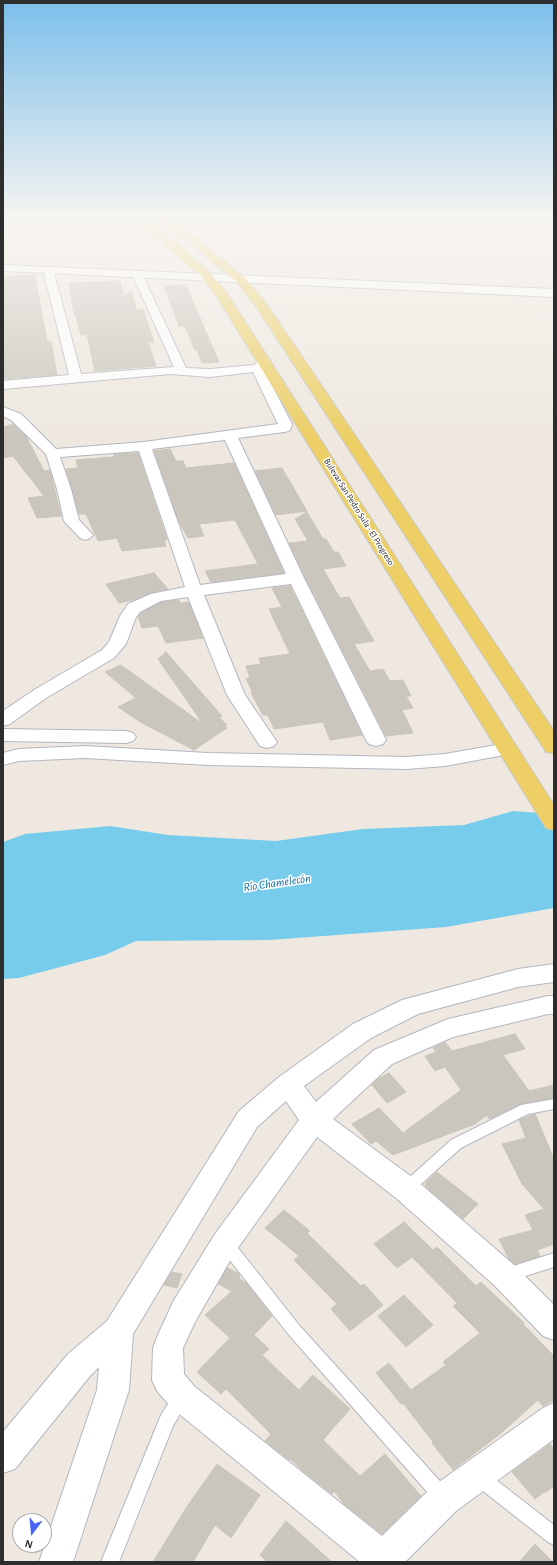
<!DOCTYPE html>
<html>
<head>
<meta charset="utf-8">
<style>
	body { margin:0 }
	#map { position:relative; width:557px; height:1565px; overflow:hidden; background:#eee8e0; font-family:"Alegreya Sans",sans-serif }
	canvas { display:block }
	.frame { position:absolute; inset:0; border:4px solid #2d2d2d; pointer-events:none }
	.north { position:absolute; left:12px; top:1513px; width:40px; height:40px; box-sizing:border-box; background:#fff; border:1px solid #ababab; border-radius:50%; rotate:196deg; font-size:11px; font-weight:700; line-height:16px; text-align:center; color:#2d2d2d }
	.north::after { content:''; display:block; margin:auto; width:14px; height:18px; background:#4665f5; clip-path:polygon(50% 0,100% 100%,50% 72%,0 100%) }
</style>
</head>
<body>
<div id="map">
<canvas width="557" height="1565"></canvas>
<div class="frame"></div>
<div class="north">N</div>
</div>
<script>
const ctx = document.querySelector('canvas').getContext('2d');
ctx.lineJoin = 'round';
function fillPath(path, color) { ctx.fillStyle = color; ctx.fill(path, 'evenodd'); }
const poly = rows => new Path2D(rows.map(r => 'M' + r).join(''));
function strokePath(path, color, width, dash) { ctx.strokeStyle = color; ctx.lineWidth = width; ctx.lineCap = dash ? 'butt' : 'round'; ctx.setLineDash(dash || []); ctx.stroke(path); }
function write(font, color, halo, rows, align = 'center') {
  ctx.font = font + ' "Alegreya Sans",sans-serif'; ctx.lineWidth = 3; ctx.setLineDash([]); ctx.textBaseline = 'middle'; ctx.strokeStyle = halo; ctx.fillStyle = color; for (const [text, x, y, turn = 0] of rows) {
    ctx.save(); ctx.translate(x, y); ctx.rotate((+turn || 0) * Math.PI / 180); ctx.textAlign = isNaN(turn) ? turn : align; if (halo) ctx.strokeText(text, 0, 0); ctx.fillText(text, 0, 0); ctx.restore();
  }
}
const water = poly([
	[513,811,554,814,554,908,446,927,269,940,136,941,105,955,19,978,3,979,3,842,25,834,110,826,168,835,276,841,363,829,464,825]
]);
const building = poly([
	[35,275,47,341,51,341,57,375,3,379,3,277,35,275],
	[120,281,124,297,131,291,137,310,143,309,154,342,148,342,156,366,95,371,87,335,81,335,75,314,74,314,69,283,120,281],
	[186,285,209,339,219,362,202,363,197,350,195,350,185,326,179,326,164,286,186,285],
	[13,424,26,436,44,471,50,470,61,516,37,518,28,498,44,496,13,456,3,458,3,427,13,424],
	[170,449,176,461,183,461,186,468,234,463,284,573,211,582,205,571,258,564,235,520,199,524,204,536,188,538,178,520,154,451,170,449],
	[138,453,167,540,164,540,166,546,122,551,117,538,98,541,86,514,79,514,66,469,78,468,76,460,114,457,114,454,138,453],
	[282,468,307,511,276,515,255,471,282,468],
	[307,512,323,539,326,539,334,552,338,552,346,566,323,569,340,598,349,597,374,641,354,644,370,671,383,669,390,681,403,680,411,696,406,696,413,708,402,710,413,733,386,736,305,577,289,543,308,541,295,519,307,512],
	[154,573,168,589,150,593,133,600,119,603,106,584,154,573],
	[290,586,362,735,330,740,323,722,274,729,268,715,263,715,251,693,253,693,246,679,250,678,246,666,261,664,259,658,290,654,269,609,282,607,272,588,290,586],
	[178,600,181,603,189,602,203,638,166,643,158,626,142,628,138,617,141,613,161,602,178,600],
	[166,652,222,716,219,717,227,725,224,726,227,728,194,750,142,723,118,707,136,698,105,672,121,665,203,724,158,659,166,652],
	[515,1034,525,1049,503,1055,529,1091,554,1085,554,1098,521,1104,489,1119,487,1115,475,1124,393,1155,376,1141,371,1144,352,1124,379,1108,403,1133,461,1090,445,1067,435,1071,425,1056,436,1052,433,1048,445,1042,452,1051,515,1034],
	[389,1073,406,1092,387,1103,372,1085,378,1079,389,1073],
	[535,1114,554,1159,554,1244,537,1250,540,1256,515,1264,509,1259,499,1239,533,1230,525,1215,544,1209,522,1184,502,1144,526,1138,519,1120,535,1114],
	[437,1172,478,1204,463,1219,425,1186,426,1184,425,1183,437,1172],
	[284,1210,310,1231,307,1233,361,1286,364,1284,383,1305,350,1331,331,1309,337,1304,294,1260,299,1256,265,1228,284,1210],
	[404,1222,433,1250,437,1247,476,1286,481,1282,524,1323,523,1324,554,1356,554,1400,543,1406,538,1400,500,1434,453,1470,432,1443,433,1442,403,1403,401,1404,376,1373,389,1363,411,1390,446,1365,443,1362,480,1333,453,1306,457,1303,412,1257,397,1268,374,1244,404,1222],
	[227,1268,238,1273,240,1276,239,1278,247,1284,272,1316,254,1335,269,1349,262,1355,299,1390,313,1375,350,1409,323,1440,360,1476,385,1454,421,1496,382,1534,345,1505,334,1491,332,1494,303,1471,290,1459,289,1460,265,1441,271,1434,226,1389,221,1394,197,1372,230,1338,205,1315,232,1291,218,1284,227,1268],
	[172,1272,182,1274,177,1288,164,1285,172,1272],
	[404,1295,433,1325,406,1347,378,1316,404,1295],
	[550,1444,554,1449,554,1486,545,1493,544,1492,535,1499,512,1472,550,1444],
	[217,1464,260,1495,231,1538,215,1525,193,1562,153,1562,186,1508,217,1464],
	[286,1521,332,1562,267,1562,260,1555,286,1521],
	[535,1544,553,1562,519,1562,535,1544]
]);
const service = poly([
	[554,1099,554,1109,528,1114,461,1148,411,1193,406,1195,401,1193,399,1189,401,1185,451,1140,521,1105,554,1099],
	[226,1237,231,1239,299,1325,448,1490,450,1496,448,1502,442,1504,436,1502,289,1335,221,1249,219,1244,221,1239,226,1237],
	[554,1253,554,1267,506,1282,501,1280,499,1275,501,1270,554,1253],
	[181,1391,187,1393,189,1399,173,1426,119,1562,101,1562,161,1415,175,1393,181,1391],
	[480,1470,486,1472,554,1525,554,1545,548,1542,474,1484,472,1478,474,1472,480,1470]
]);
const minor = poly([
	[48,266,53,269,81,374,174,367,132,274,137,271,142,274,186,368,210,369,254,365,261,358,269,358,271,361,263,369,292,424,291,428,289,431,284,432,238,438,304,578,386,740,383,744,376,746,369,744,366,740,291,584,204,595,245,695,277,742,274,746,267,748,260,746,227,695,188,597,161,601,140,612,136,617,126,644,114,658,46,698,10,724,3,726,3,711,34,690,102,650,109,642,120,616,128,604,151,594,185,587,139,451,60,457,71,489,79,520,93,535,90,538,85,540,80,538,64,521,57,489,46,454,11,420,3,416,3,407,21,414,56,449,144,442,278,424,253,372,210,377,170,374,3,389,3,381,69,375,43,269,48,266],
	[225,440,286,574,200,585,152,449,225,440],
	[3,729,126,731,133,733,136,737,133,741,126,743,3,741,3,729],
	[508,743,515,745,518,749,515,753,445,766,407,769,208,765,85,758,19,761,3,765,3,753,19,749,85,746,208,753,407,757,445,754,508,743],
	[554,964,554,982,518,987,418,1014,371,1038,304,1086,316,1102,374,1050,448,1019,548,996,554,996,554,1014,548,1014,453,1037,392,1064,333,1119,416,1180,514,1265,554,1305,554,1340,543,1336,494,1285,396,1198,317,1137,235,1252,195,1322,183,1348,184,1374,194,1386,382,1536,432,1487,543,1408,554,1403,554,1439,456,1511,405,1562,360,1562,172,1408,157,1391,152,1380,153,1348,157,1337,173,1302,215,1234,299,1120,286,1101,257,1127,133,1334,129,1390,73,1562,39,1562,97,1390,99,1367,90,1376,15,1469,3,1473,3,1432,68,1354,107,1321,239,1111,279,1077,353,1024,402,1000,518,969,554,964]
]);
const tertiary = poly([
	[3,265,554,289,554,297,3,271,3,265]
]);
const primary = poly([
	[136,219,147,219,177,243,209,272,228,295,554,805,554,830,546,828,543,823,217,297,201,276,136,219],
	[158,219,166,219,191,234,244,277,266,303,554,731,554,753,546,752,543,747,257,308,236,281,183,238,158,223,157,221,158,219]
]);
const farStreetnames = [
	["Bulevar San Pedro Sula - El Progreso",359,512,58]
];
const waterNames = [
	["Río Chamelecón",277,883,-8]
];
fillPath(water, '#77ccec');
fillPath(building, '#cac6be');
strokePath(building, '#cac4b9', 1);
strokePath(service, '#b3b6c0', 2);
strokePath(minor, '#b3b6c0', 2);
strokePath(tertiary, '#b3b6c0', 2);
strokePath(primary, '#c8c8c8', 2);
fillPath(service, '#fff');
fillPath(minor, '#fff');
fillPath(tertiary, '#fff');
fillPath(primary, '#edcf66');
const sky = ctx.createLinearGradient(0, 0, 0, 438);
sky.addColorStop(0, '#7bbeea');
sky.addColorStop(0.5, '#f7f5f1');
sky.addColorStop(1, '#f7f5f100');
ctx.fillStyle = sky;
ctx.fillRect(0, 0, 557, 438);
write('9px', '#2d2d2d', '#fff', farStreetnames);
write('italic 12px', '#126b9c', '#fff', waterNames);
</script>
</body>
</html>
